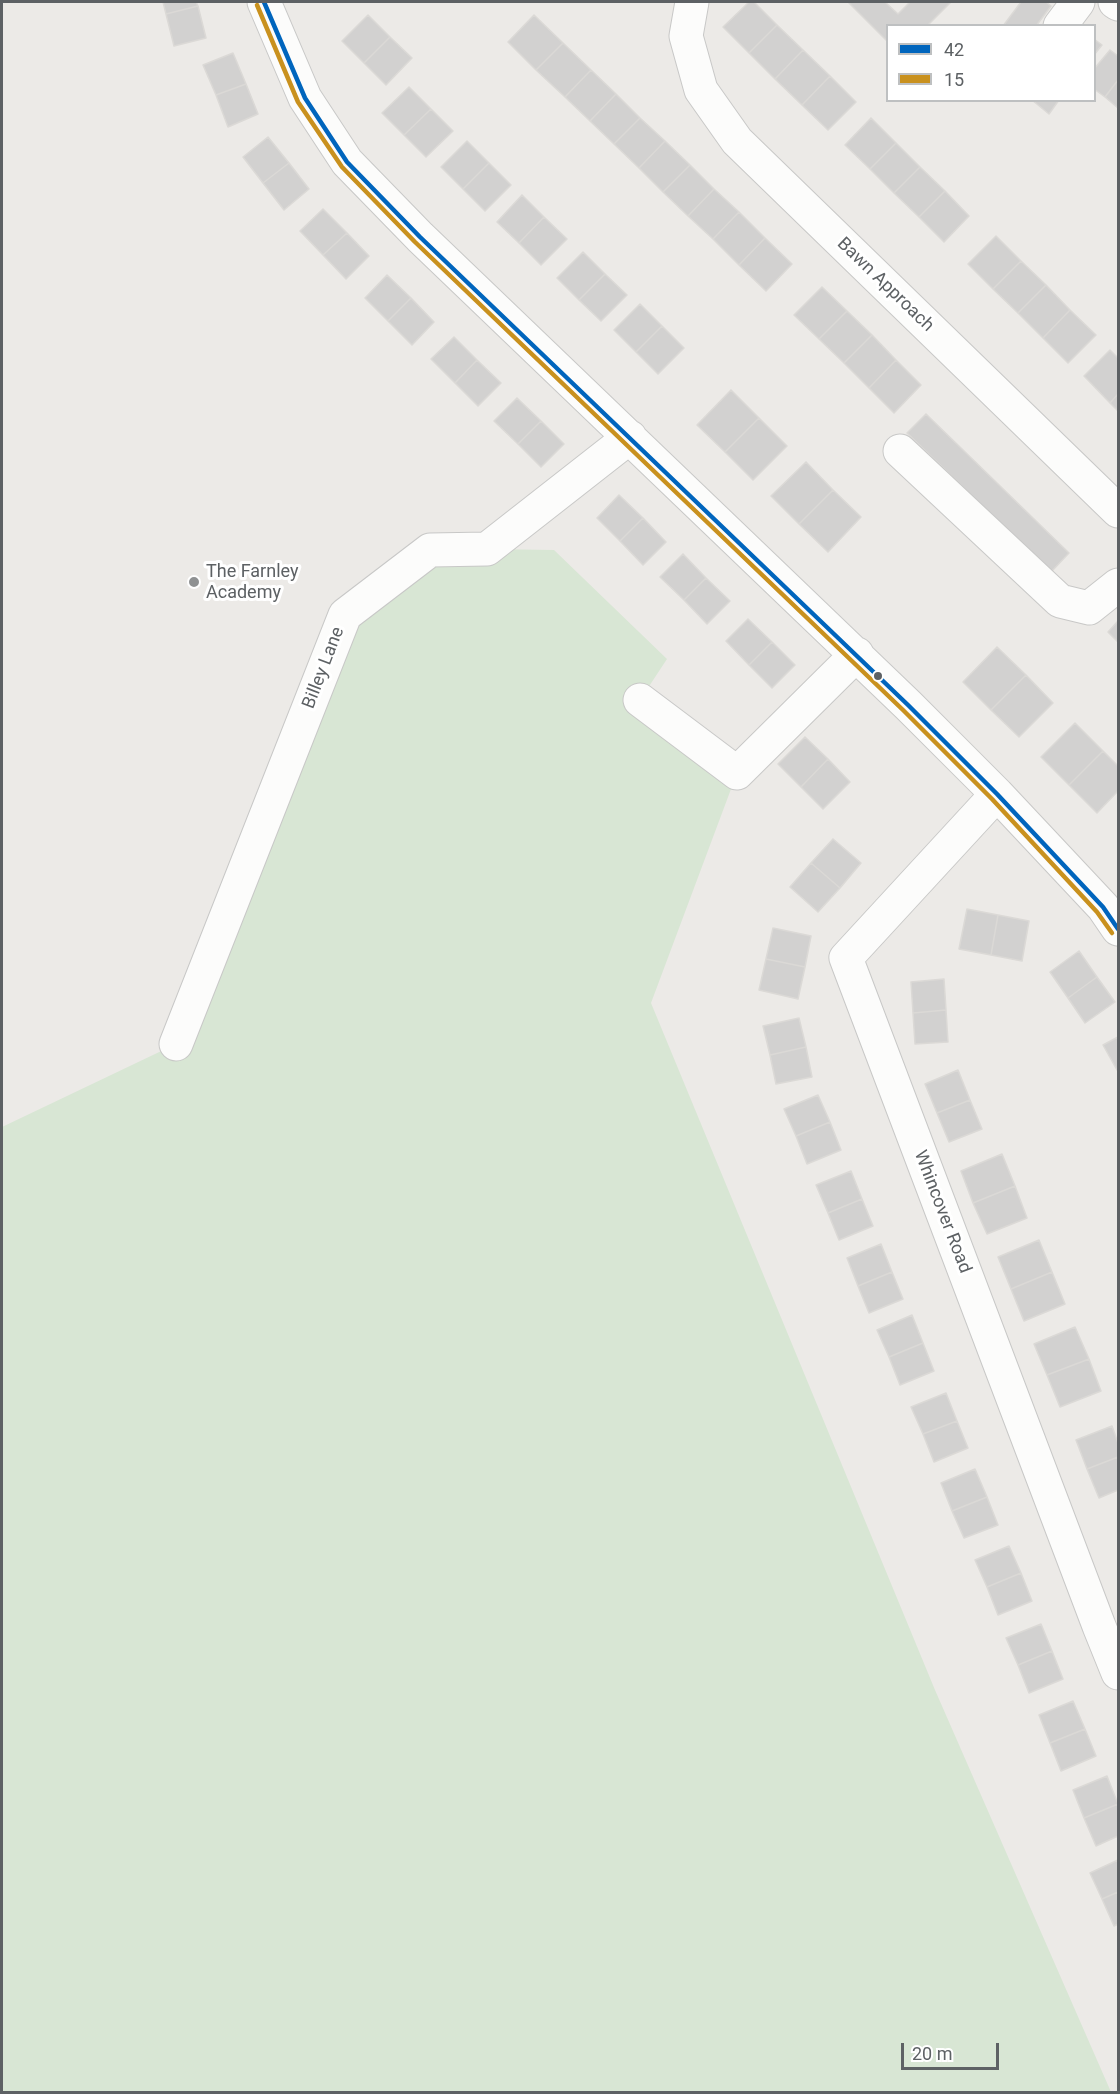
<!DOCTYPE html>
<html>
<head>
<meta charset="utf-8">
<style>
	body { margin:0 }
	#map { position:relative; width:1120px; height:2094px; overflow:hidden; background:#eceae7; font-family:Roboto,sans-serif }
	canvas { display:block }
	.frame { position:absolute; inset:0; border:3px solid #5d6164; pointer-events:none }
	.legend { position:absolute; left:886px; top:24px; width:210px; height:78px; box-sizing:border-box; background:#fff; border:2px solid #bec0c1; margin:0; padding:8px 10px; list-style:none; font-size:18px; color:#5d6164 }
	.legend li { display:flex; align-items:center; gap:12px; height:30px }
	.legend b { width:30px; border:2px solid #bec0c1 }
	.scale { position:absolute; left:901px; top:2043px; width:98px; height:27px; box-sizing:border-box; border:3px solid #5d6164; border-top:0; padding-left:8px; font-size:18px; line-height:21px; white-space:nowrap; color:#5d6164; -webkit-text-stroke:4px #fff; paint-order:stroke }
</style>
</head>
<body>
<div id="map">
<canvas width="1120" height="2094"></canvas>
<div class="frame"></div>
<ul class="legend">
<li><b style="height:8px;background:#0065bd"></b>42</li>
<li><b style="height:8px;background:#c9911e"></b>15</li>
</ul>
<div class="scale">20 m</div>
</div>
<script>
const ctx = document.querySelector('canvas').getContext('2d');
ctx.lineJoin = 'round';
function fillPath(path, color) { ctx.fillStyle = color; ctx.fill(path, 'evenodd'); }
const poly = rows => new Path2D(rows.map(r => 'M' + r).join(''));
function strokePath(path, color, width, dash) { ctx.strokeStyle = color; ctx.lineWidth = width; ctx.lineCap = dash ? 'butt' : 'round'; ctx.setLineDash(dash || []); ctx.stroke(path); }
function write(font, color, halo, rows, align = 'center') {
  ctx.font = font + ' Roboto,sans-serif'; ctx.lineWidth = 6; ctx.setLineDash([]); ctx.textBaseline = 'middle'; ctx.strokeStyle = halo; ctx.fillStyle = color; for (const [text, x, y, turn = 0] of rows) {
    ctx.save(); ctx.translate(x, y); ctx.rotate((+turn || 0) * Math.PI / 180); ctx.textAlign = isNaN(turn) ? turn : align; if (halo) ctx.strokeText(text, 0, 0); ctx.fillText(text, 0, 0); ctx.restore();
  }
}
const green = poly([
	[487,549,554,550,667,659,640,700,737,773,651,1003,935,1690,1111,2092,2,2092,2,1127,176,1044,345,615,430,550]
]);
const building = poly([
	[163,2,196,2,198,6,166,14,163,2],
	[749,2,754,2,777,25,749,53,723,27,749,2],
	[848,2,885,2,898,14,910,2,951,2,927,26,888,26,888,42,848,2],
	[1021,2,1046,2,1051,6,1036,26,1003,26,1021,2],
	[198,6,206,38,174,46,166,14,198,6],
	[368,15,390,37,364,63,342,41,368,15],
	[534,15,563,43,536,70,508,42,534,15],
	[777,25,803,50,775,79,749,53,777,25],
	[390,37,412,58,386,85,364,63,390,37],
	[1094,39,1102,45,1094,55,1094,39],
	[563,43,591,70,565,97,536,70,563,43],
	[803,50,830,76,802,105,775,79,803,50],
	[1110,50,1118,56,1118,80,1105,97,1094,89,1094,69,1110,50],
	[233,53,246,84,216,95,203,65,233,53],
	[591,70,616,94,590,121,565,97,591,70],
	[830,76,856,102,828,130,802,105,830,76],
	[1118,80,1118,108,1105,97,1118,80],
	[246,84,258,114,228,127,216,95,246,84],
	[409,87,431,109,404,135,382,113,409,87],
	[616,94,640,118,614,144,590,121,616,94],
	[1032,100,1059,100,1049,114,1032,100],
	[431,109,453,131,426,157,404,135,431,109],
	[640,118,665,141,639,168,614,144,640,118],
	[871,118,896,143,870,169,845,145,871,118],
	[268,137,289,163,263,183,243,157,268,137],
	[467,141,489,163,463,189,441,167,467,141],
	[665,141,690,165,663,192,639,168,665,141],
	[896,143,920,167,894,193,870,169,896,143],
	[289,163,309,189,284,210,263,183,289,163],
	[489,163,511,185,485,211,463,189,489,163],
	[690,165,714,189,688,216,663,192,690,165],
	[920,167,945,191,919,217,894,193,920,167],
	[714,189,739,212,713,239,688,216,714,189],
	[945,191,969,216,944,242,919,217,945,191],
	[522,195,544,217,519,243,497,222,522,195],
	[323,209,347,233,323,255,300,231,323,209],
	[739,212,765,238,739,265,713,239,739,212],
	[544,217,567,239,541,265,519,243,544,217],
	[347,233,369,256,346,279,323,255,347,233],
	[996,236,1021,261,993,289,968,264,996,236],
	[765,238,792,264,766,291,739,265,765,238],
	[583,252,605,274,579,300,557,278,583,252],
	[1021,261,1046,285,1018,313,993,289,1021,261],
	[605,274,627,295,601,321,579,300,605,274],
	[387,275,411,298,388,321,365,298,387,275],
	[1046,285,1070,310,1043,338,1018,313,1046,285],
	[822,287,847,311,819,339,794,315,822,287],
	[411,298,434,322,412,345,388,321,411,298],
	[640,304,662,326,636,352,614,330,640,304],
	[1070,310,1096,335,1068,363,1043,338,1070,310],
	[847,311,872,335,844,363,819,339,847,311],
	[662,326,684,348,658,374,636,352,662,326],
	[872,335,896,360,869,388,844,363,872,335],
	[454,337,477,360,455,383,431,359,454,337],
	[1110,350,1118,358,1118,394,1110,403,1084,376,1110,350],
	[477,360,501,383,478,406,455,383,477,360],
	[896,360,921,385,894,413,869,388,896,360],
	[731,390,759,418,725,452,697,425,731,390],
	[1118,394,1118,411,1110,403,1118,394],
	[517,398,541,421,518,444,494,421,517,398],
	[926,414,1069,553,1051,572,907,433,926,414],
	[759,418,787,446,753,480,725,452,759,418],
	[541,421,564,444,541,467,518,444,541,421],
	[806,462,833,490,799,524,771,496,806,462],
	[833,490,861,517,828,552,799,524,833,490],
	[619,495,643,518,620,541,597,518,619,495],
	[643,518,666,542,643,565,620,541,643,518],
	[683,554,706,578,684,600,660,577,683,554],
	[706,578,730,601,707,624,684,600,706,578],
	[748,619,772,642,749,665,726,641,748,619],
	[1118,621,1118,642,1108,632,1118,621],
	[772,642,795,665,772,688,749,665,772,642],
	[997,647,1026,675,991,710,963,682,997,647],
	[1026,675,1053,703,1019,737,991,710,1026,675],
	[1075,723,1103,751,1069,785,1041,757,1075,723],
	[805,737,828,759,801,787,778,764,805,737],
	[1103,751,1118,766,1118,791,1097,813,1069,785,1103,751],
	[828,759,850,782,823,809,801,787,828,759],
	[833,839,861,863,840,888,811,863,833,839],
	[811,863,840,888,818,912,790,887,811,863],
	[967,909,998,915,991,955,959,949,967,909],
	[998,915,1029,921,1022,961,991,955,998,915],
	[773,928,811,936,805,967,766,959,773,928],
	[1079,951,1097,977,1068,998,1050,972,1079,951],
	[766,959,805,967,798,999,759,990,766,959],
	[1097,977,1115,1002,1085,1023,1068,998,1097,977],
	[944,979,946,1010,913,1013,911,982,944,979],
	[946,1010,948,1042,915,1044,913,1013,946,1010],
	[799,1018,806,1047,770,1055,763,1026,799,1018],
	[1118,1037,1118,1069,1117,1070,1103,1045,1118,1037],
	[806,1047,812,1077,776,1084,770,1055,806,1047],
	[958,1070,970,1100,937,1113,925,1084,958,1070],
	[818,1095,830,1122,796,1136,784,1109,818,1095],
	[970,1100,982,1129,949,1142,937,1113,970,1100],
	[830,1122,841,1150,807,1164,796,1136,830,1122],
	[1002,1154,1015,1186,973,1203,961,1171,1002,1154],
	[851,1171,862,1199,828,1213,816,1185,851,1171],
	[1015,1186,1027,1218,987,1234,973,1203,1015,1186],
	[862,1199,873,1226,839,1240,828,1213,862,1199],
	[1039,1240,1052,1272,1011,1289,998,1257,1039,1240],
	[881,1244,892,1272,858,1286,847,1258,881,1244],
	[892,1272,903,1299,869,1313,858,1286,892,1272],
	[1052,1272,1065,1304,1024,1321,1011,1289,1052,1272],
	[912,1315,923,1343,889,1357,877,1330,912,1315],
	[1075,1327,1089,1359,1047,1375,1034,1344,1075,1327],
	[923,1343,934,1371,900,1385,889,1357,923,1343],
	[1089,1359,1101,1391,1060,1407,1047,1375,1089,1359],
	[946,1393,957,1421,923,1434,911,1407,946,1393],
	[957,1421,968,1448,934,1462,923,1434,957,1421],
	[1112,1426,1118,1443,1118,1457,1087,1469,1076,1440,1112,1426],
	[1118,1457,1118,1490,1099,1498,1087,1469,1118,1457],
	[975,1469,987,1497,952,1511,941,1483,975,1469],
	[987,1497,998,1525,964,1538,952,1511,987,1497],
	[1009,1546,1021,1573,987,1587,975,1560,1009,1546],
	[1021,1573,1032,1601,998,1615,987,1587,1021,1573],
	[1041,1624,1052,1651,1018,1665,1006,1638,1041,1624],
	[1052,1651,1063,1679,1029,1693,1018,1665,1052,1651],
	[1073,1701,1085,1729,1050,1743,1039,1715,1073,1701],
	[1085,1729,1096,1756,1061,1771,1050,1743,1085,1729],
	[1107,1776,1118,1804,1084,1818,1073,1790,1107,1776],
	[1118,1804,1118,1836,1096,1846,1084,1818,1118,1804],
	[1118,1860,1118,1892,1102,1899,1090,1873,1118,1860],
	[1118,1892,1118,1924,1114,1926,1102,1899,1118,1892]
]);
const minor = poly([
	[264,2,305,98,347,162,420,237,908,705,997,794,1103,907,1118,929],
	[692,2,686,36,701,90,737,141,1118,511],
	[1115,2,1118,4],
	[1060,26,1078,2],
	[900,451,1060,601,1089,608,1118,585],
	[640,700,737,773,857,654],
	[997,794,846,958,1099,1626,1118,1673],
	[176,1044,345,615,430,550,487,549,630,437]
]);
const bus1 = poly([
	[264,2,305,98,347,162,420,237,908,705,997,794,1103,907,1118,929]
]);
const bus2 = poly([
	[257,5,298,102,342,167,415,242,903,710,992,799,1097,912,1112,933]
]);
const markers = [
	[194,582,6,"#8f9192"],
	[878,676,5,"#5d6164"]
];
const streetNames = [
	["Bawn Approach",885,285,44],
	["Billey Lane",324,668,-69],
	["Whincover Road",942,1212,69]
];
const poiNames = [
	["The Farnley",206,572],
	["Academy",206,593]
];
fillPath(green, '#d8e6d4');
fillPath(building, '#d2d1d0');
strokePath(building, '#dbd9d6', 1.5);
strokePath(minor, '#c8c8c7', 35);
strokePath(minor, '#fcfcfb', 33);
strokePath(bus1, '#0065bd', 4.5);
strokePath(bus2, '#c9911e', 4.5);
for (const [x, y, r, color] of markers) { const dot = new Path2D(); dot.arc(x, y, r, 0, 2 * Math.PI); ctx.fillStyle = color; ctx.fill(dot); strokePath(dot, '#fff', 2); }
write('18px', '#5d6164', '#fff', streetNames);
write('18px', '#5d6164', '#fff', poiNames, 'left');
</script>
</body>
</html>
